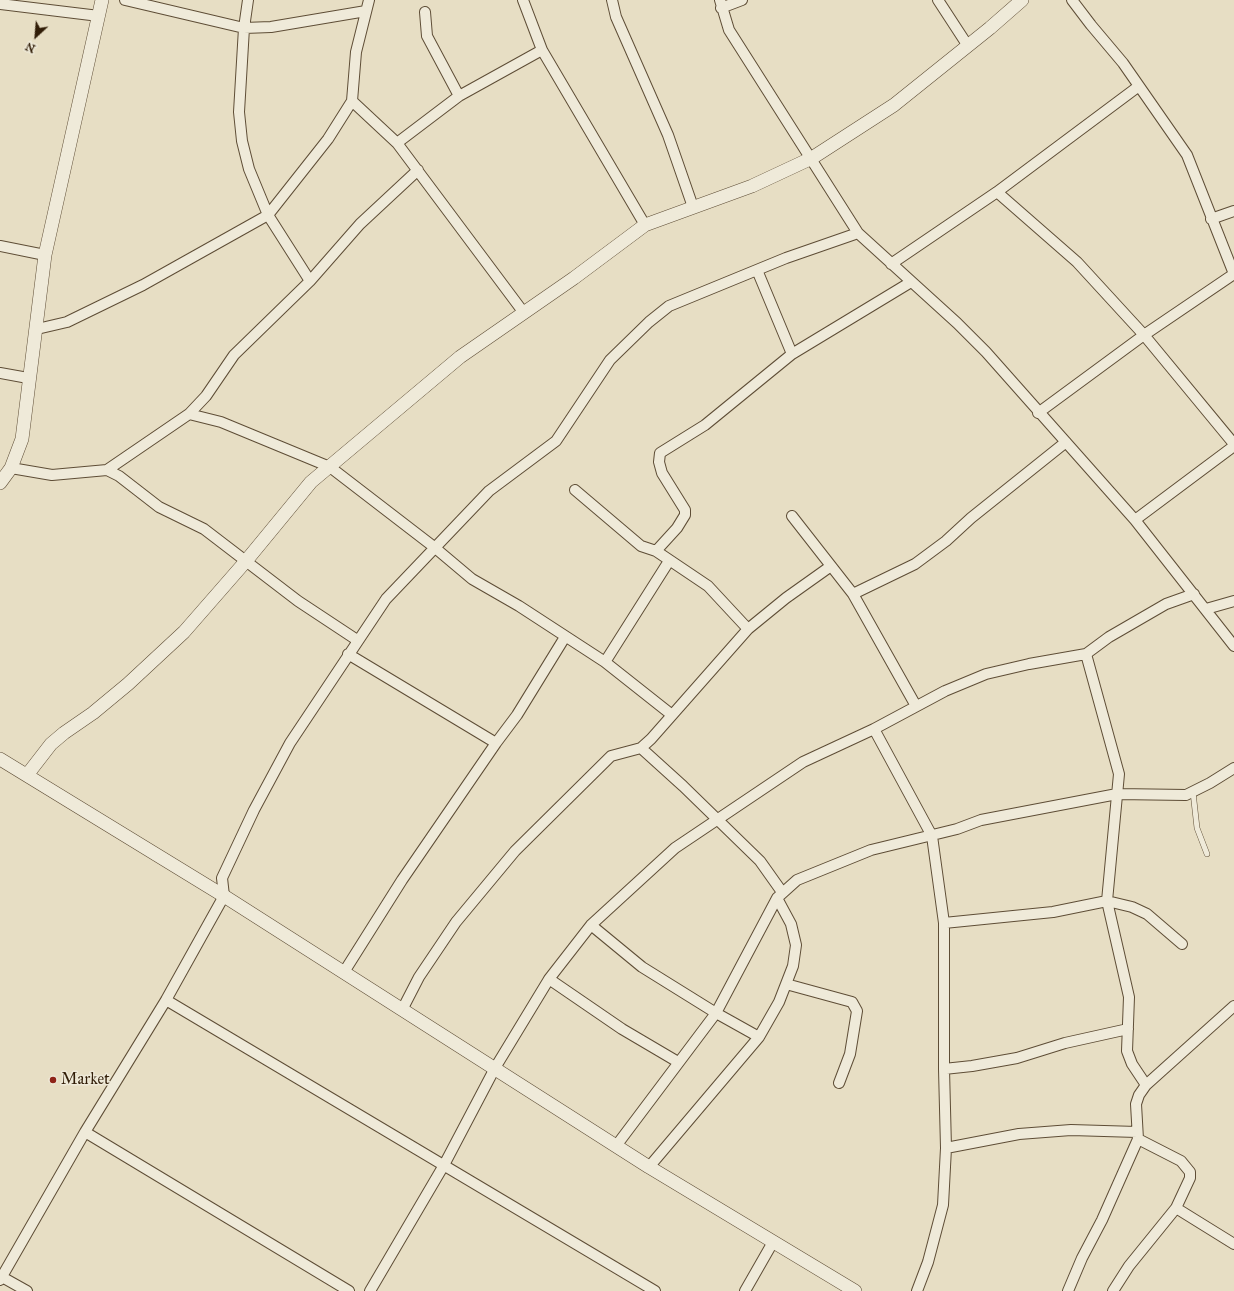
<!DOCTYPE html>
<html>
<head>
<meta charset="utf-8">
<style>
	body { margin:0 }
	#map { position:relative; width:1234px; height:1291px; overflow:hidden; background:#e7dec4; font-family:"IM FELL Great Primer",serif }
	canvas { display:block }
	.north { position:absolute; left:16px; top:16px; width:40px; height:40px; -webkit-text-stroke:3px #efead9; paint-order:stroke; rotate:206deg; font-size:11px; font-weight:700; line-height:16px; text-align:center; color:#311d07 }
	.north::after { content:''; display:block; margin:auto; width:14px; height:18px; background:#311d07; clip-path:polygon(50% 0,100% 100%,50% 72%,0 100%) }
</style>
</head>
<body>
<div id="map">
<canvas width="1234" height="1291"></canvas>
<div class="north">N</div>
</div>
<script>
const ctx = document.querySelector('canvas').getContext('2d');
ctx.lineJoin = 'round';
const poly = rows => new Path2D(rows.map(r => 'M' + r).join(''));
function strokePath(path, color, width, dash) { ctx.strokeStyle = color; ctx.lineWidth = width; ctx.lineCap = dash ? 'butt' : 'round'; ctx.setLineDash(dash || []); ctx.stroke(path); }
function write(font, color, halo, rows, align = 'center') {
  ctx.font = font + ' "IM FELL Great Primer",serif'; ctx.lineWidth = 3; ctx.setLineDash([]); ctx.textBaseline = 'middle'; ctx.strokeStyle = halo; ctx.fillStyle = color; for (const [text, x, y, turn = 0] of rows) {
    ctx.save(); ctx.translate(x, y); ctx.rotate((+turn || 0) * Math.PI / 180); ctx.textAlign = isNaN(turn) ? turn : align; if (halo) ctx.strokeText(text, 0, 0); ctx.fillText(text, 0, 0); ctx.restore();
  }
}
const service = poly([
	[1193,792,1197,828,1207,854]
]);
const minor = poly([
	[125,0,244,28,271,27,366,11],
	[248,0,244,28,239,112,242,141,249,169,268,215,310,281],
	[523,0,542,50,645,225],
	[612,0,616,17,668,135,693,207],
	[720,0,729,30,858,233,957,323,986,352,1135,520,1234,646],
	[938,0,968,46],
	[1072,0,1091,25,1123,63,1187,155,1234,274],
	[0,4,99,16],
	[721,8,742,0],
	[425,12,427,36,459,96],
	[352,101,397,143,524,313],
	[397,143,459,96,542,50],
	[997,192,1077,262,1144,335,1234,444],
	[1211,219,1234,211],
	[0,246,45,255],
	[891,264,997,192,1139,86],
	[757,270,792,354],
	[37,329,67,322,143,285,268,215,328,139,352,101,356,52,369,0],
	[0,373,28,378],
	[1038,413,1144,335,1234,274],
	[189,414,221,422,330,467,434,547,472,579,519,606,605,662,672,715],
	[11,468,52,475,107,470,119,476,159,507,204,529,298,601,357,640],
	[107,470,189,414,206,396,234,355,310,281,360,224,418,170],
	[575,490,641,546,656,551,708,586,748,629],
	[792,516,853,594,916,706],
	[1135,520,1234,446],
	[656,551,677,528,685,515,685,510,662,473,659,462,660,453,705,425,792,354,911,282],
	[853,594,915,564,946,541,971,518,1066,442],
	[1206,609,1234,601],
	[348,654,496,743],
	[1086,654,1119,774,1107,901,1129,997,1127,1051,1132,1064,1146,1085],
	[605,662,669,561],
	[874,729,932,836,944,923,944,1069,946,1148,943,1205,928,1262,917,1291],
	[641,748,683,786,760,861,782,892],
	[944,923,1053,912,1107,901,1132,907,1147,914,1182,944],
	[591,925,642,967,716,1013,759,1037],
	[344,972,402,880,496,743,517,715,565,637],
	[549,979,622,1029,678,1062],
	[786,984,852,1002,857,1011,850,1054,839,1083],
	[166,1000,655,1291],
	[402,1010,419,977,456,922,515,851,611,756,641,748,651,739,748,629,786,598,831,566],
	[944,1069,972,1066,1017,1058,1065,1043,1128,1029],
	[85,1132,349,1291],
	[616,1146,716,1013,777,898,797,880,871,850,957,829,981,820,1117,794,1186,795,1210,783,1234,768],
	[946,1148,1019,1134,1071,1130,1137,1132],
	[649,1167,759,1037,779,1002,793,966,796,945,791,924,777,898],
	[1176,1208,1234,1244],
	[2,1277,27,1291],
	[0,1280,85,1132,166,1000,224,896,222,878,254,810,290,743,386,599,489,491,556,441,610,360,649,322,669,306,786,258,858,233],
	[370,1291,444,1165,495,1068,549,979,591,925,675,848,803,762,874,729,945,691,986,674,1029,664,1086,654,1109,637,1166,604,1194,594],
	[745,1291,773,1242],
	[1068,1291,1082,1258,1102,1220,1138,1139,1136,1104,1139,1095,1146,1085,1234,1006],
	[1113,1291,1129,1266,1176,1208,1190,1178,1190,1172,1181,1161,1138,1139]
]);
const tertiary = poly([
	[0,483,11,468,22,439,45,255,102,0],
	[0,759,224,896,649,1167,855,1291],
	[27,775,51,744,64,733,93,713,128,684,184,632,246,561,311,482,460,357,574,278,645,225,752,186,812,158,894,105,990,28,1022,0]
]);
const markers = [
	[53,1080,4,"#8f2418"]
];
const poiNames = [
	["Market",61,1080]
];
strokePath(service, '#5e4d36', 6);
strokePath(minor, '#5e4d36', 12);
strokePath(tertiary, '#5e4d36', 14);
strokePath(service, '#efead9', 5);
strokePath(minor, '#efead9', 10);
strokePath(tertiary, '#efead9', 13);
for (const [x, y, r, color] of markers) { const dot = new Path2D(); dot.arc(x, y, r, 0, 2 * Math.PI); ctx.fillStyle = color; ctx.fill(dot); strokePath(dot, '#efead9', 1.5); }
write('16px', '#311d07', '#efead9', poiNames, 'left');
</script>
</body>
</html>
